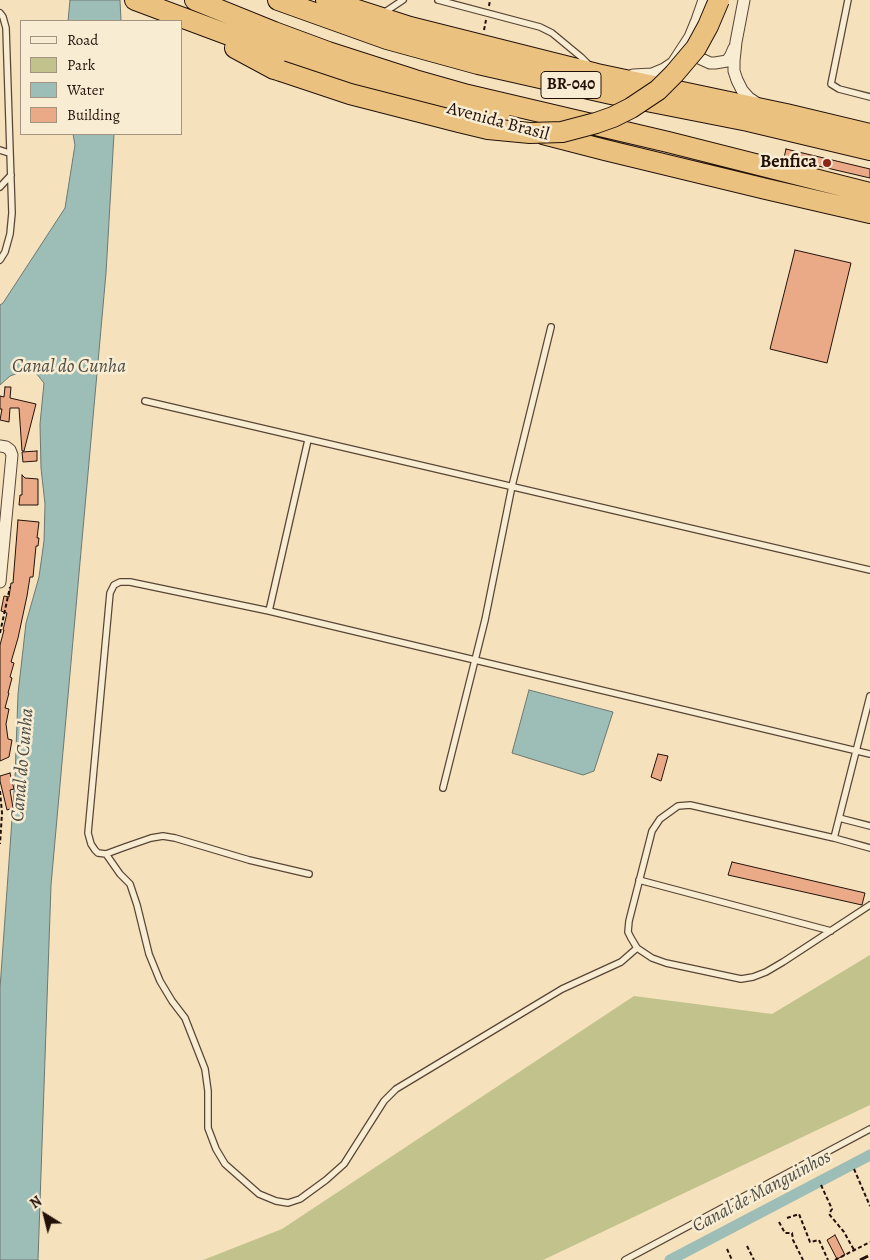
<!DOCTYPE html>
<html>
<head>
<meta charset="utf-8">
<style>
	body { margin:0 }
	#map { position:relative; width:870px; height:1260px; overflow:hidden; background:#f5e2bc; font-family:Alegreya,serif }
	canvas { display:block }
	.legend { position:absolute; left:20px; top:20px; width:162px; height:115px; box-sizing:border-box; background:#f8ecd3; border:1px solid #a39482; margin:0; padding:6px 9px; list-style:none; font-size:15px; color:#231109 }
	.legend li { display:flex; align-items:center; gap:10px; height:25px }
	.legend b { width:25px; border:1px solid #a39482 }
	.north { position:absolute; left:20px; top:1190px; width:50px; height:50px; -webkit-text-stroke:4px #f8ecd3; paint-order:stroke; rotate:324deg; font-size:14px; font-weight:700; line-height:20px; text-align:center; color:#231109 }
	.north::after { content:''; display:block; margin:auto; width:18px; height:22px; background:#231109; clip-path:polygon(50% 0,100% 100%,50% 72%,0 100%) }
</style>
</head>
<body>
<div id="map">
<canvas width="870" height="1260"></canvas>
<ul class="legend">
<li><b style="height:6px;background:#f8ecd3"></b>Road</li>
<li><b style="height:14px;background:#c2c28c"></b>Park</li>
<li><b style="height:14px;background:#9dbdb7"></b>Water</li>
<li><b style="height:14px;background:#eaaa87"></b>Building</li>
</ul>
<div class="north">N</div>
</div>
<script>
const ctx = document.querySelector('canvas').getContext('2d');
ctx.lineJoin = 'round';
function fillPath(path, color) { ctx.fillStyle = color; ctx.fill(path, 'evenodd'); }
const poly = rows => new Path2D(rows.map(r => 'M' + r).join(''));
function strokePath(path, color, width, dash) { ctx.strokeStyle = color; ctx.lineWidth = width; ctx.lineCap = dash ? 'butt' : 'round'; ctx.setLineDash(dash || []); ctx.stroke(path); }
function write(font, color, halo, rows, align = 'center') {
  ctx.font = font + ' Alegreya,serif'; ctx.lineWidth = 5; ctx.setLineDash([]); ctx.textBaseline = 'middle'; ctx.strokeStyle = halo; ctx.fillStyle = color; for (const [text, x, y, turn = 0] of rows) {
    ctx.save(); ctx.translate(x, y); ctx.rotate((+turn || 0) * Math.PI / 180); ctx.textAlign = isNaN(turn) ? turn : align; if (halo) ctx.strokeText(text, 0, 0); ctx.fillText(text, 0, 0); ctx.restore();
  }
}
const green = poly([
	[870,955,870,1105,543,1260,203,1260,282,1229,634,996,772,1014]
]);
const water = poly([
	[70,0,120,0,121,21,68,21,70,0],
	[73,134,114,134,106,273,51,885,38,1260,0,1260,0,988,15,777,18,694,26,623,39,577,44,541,45,504,41,468,40,424,44,383,32,368,10,376,0,385,0,305,3,303,65,208,75,145,73,134],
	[529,690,613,712,594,771,583,775,512,753,529,690]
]);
const canal = poly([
	[670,1260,870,1155]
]);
const building = poly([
	[786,149,870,169,870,178,784,158,786,149],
	[795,250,851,263,827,363,770,349,795,250],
	[5,387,11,387,10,398,36,404,24,451,22,451,19,408,10,408,9,422,0,420,2,409,0,409,0,396,4,397,5,387],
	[37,451,37,461,23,462,22,452,37,451],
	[22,475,25,478,38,479,38,505,19,505,20,495,22,495,22,475],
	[18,520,39,522,37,538,39,538,38,546,36,546,33,577,30,577,27,596,18,638,11,662,14,663,10,677,12,678,8,693,9,693,5,708,9,709,6,724,8,739,12,740,9,757,0,761,0,645,4,630,3,630,7,613,1,611,4,596,9,597,11,583,13,583,18,520],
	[658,754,668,756,661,781,651,777,658,754],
	[10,773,14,789,10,790,13,808,7,810,0,781,0,776,10,773],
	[732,862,865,893,862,905,728,875,732,862],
	[835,1235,845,1255,837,1259,827,1240,835,1235]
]);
const path = poly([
	[489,6,490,0],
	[484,30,486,20],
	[0,633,10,587],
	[0,791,2,813,0,844],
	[854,1169,870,1206],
	[821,1185,832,1209,829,1214,844,1232,854,1250],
	[787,1218,799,1214,810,1242,819,1240,828,1260],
	[779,1222,785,1233,792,1233,793,1240,803,1260],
	[747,1246,754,1260],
	[727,1249,732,1260],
	[835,1260,870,1242]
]);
const lane = poly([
	[438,0,540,27,552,33,581,57,589,65],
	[848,0,831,84,839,89,870,97],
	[0,13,3,17,6,28,12,213,10,234,5,252,0,260],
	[382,14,403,0],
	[0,150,9,153],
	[0,187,11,175],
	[145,401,870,570],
	[269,611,308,440],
	[443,788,485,620,512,486,551,327],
	[839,818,870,826],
	[834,838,870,696],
	[870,848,834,838,690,805,678,806,660,819,652,831,629,921,628,932,631,938,637,948,652,958,666,963,741,979,753,977,766,972,783,962,870,905],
	[106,854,120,874,130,884,137,905,149,954,160,981,172,1001,185,1018,205,1069,208,1091,208,1128,216,1149,225,1164,259,1194,276,1201,288,1203,300,1199,326,1180,344,1164,384,1101,396,1089,562,989,621,962,637,948],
	[309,874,249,860,175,838,163,836,151,838,125,847,106,854,98,853,95,850,91,844,88,833,110,593,114,585,120,582,130,582,269,611,870,754],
	[639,880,831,931],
	[625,1260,870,1129]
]);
const street = poly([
	[744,0,736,42,734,61,734,71,737,80,742,90,749,98,758,104],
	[691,48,699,58,710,63,715,63,727,61,731,55,734,48],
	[633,75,652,74,664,69,673,63,690,37,697,20,704,0],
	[0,446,6,447,10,450,12,455,0,582]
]);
const highway = poly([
	[135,0,285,56,417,100,503,123],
	[195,0,274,32,328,52,415,80,468,95,668,142,870,193],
	[278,0,387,39,478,64,611,94,748,121,870,150],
	[326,0,410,27,597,74,786,114,870,134],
	[235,48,274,69,281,71],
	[543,134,605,150,766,189,870,213]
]);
const rail = poly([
	[860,1260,870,1255]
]);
const highwayBridge = poly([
	[281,71,350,94,459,122,488,129,530,133,562,132,596,123,613,117,631,108,658,90,674,74,696,48,708,26,719,0]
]);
const markers = [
	[827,163,5,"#8f2418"]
];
const shields = [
	[571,85,60]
];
const shieldNames = [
	["BR-040",571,85]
];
const streetNames = [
	["Avenida Brasil",498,122,15]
];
const poiNames = [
	["Benfica",817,163]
];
const waterNames = [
	["Canal do Cunha",69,367],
	["Canal do Cunha",23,765,-85],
	["Canal de Manguinhos",762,1192,-28]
];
fillPath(green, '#c2c28c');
fillPath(water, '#9dbdb7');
strokePath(water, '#6c7871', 1);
strokePath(canal, '#9dbdb7', 11);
fillPath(building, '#eaaa87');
strokePath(building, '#231109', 1);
strokePath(lane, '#584536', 8);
strokePath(street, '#584536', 13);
strokePath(highway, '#231109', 22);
strokePath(path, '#231109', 2, [4, 2.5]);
strokePath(lane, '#f8ecd3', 5.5);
strokePath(street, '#f8ecd3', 11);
strokePath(highway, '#eac17e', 20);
strokePath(rail, '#231109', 3, [9, 9]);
strokePath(highwayBridge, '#231109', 22, []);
strokePath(highwayBridge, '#eac17e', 20);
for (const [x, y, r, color] of markers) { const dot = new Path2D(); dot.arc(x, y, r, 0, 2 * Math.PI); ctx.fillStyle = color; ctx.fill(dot); strokePath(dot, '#f8ecd3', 2); }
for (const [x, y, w] of shields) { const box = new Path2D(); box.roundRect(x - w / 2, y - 13.5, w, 27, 4); ctx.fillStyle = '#f8ecd3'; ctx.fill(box); strokePath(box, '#231109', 1); }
write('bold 16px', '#231109', null, shieldNames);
write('18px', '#231109', '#f8ecd3', streetNames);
write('bold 18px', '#231109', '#f8ecd3', poiNames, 'right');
write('italic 19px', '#4e4d46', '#f8ecd3', waterNames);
</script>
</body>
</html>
